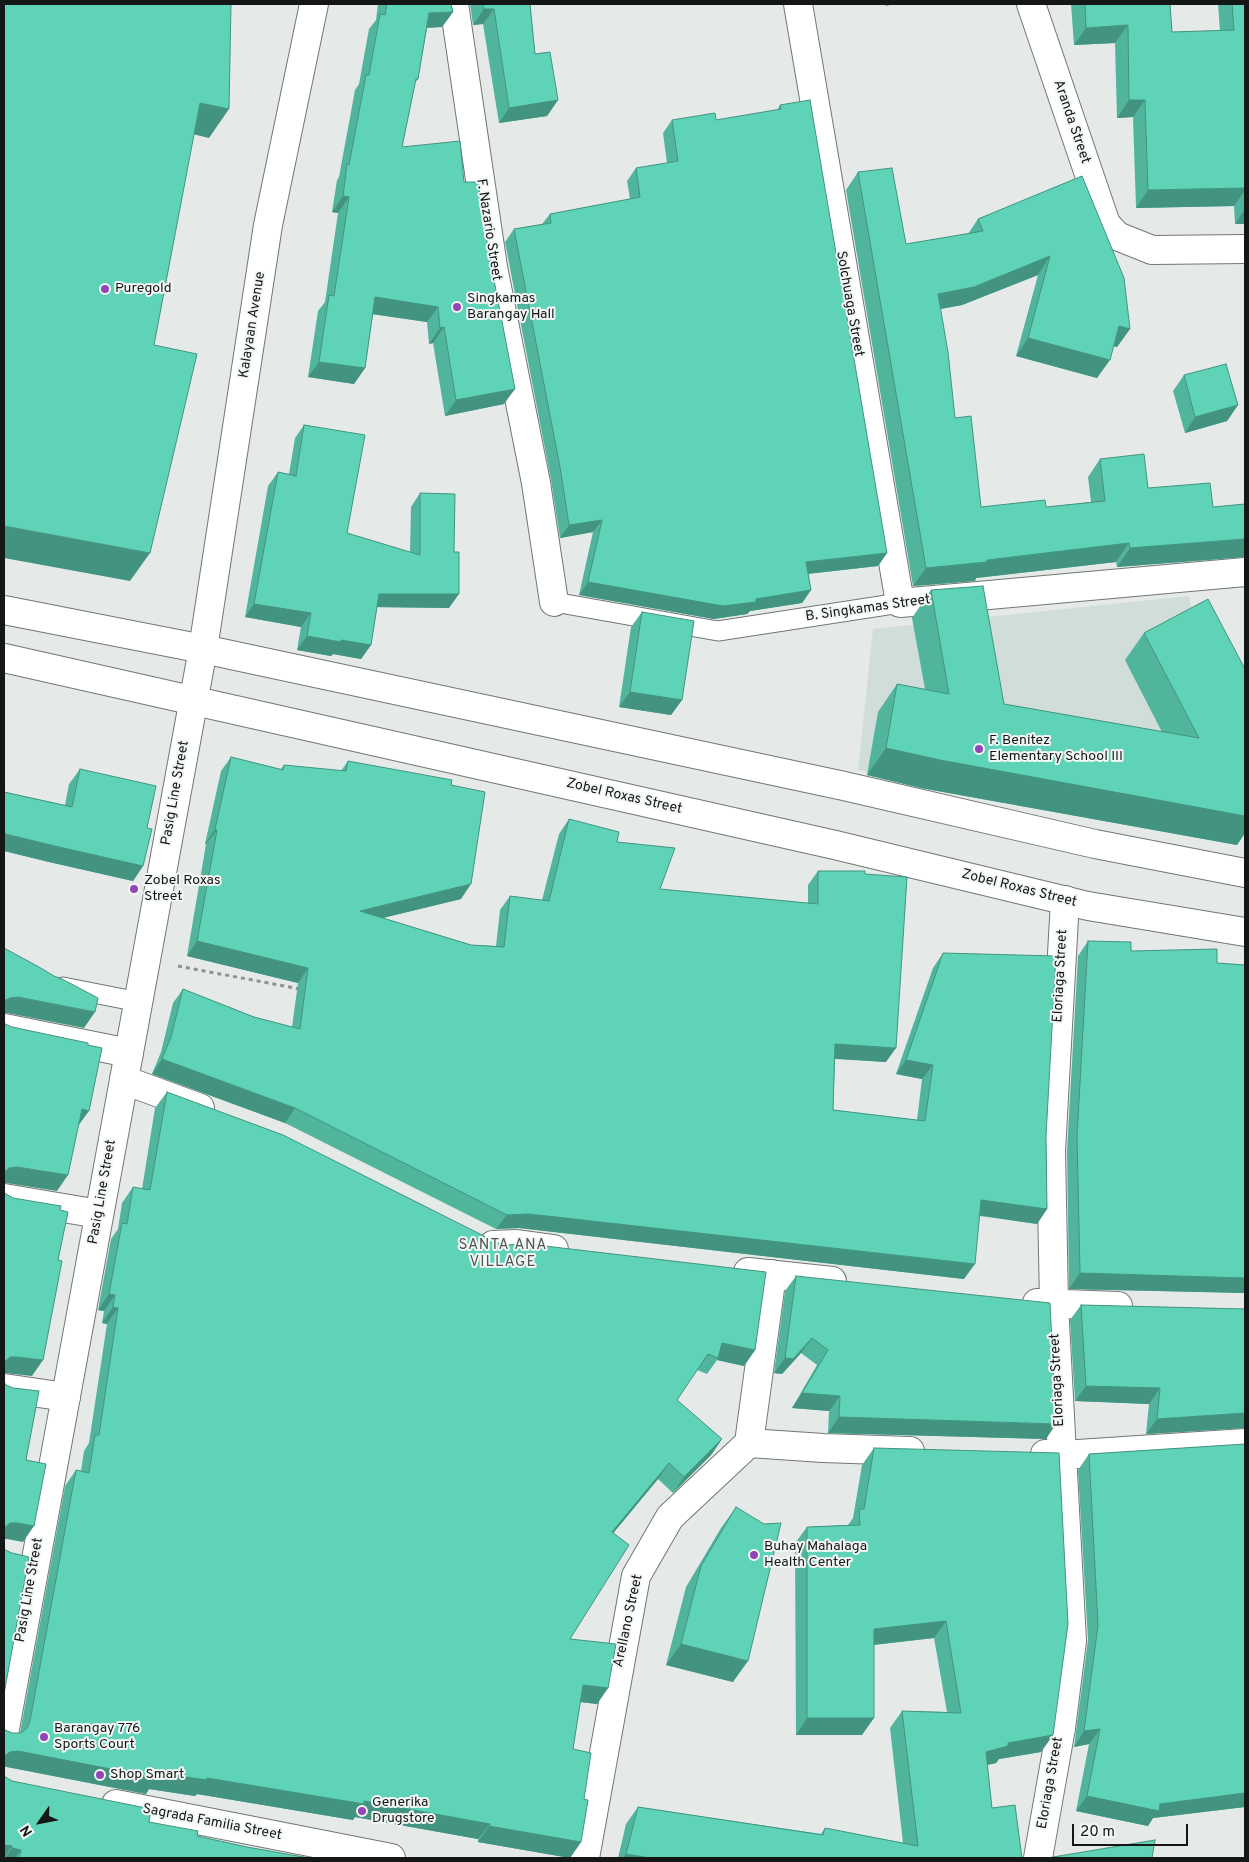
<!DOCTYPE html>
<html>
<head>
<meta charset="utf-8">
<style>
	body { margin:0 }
	#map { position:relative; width:1249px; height:1862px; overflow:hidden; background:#e5eae8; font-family:Overpass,sans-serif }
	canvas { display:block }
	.frame { position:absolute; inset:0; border:5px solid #151717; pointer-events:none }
	.north { position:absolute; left:15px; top:1797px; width:50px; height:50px; -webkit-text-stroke:4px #f2f7f5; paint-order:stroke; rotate:237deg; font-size:14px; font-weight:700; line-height:20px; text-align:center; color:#151717 }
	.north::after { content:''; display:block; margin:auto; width:18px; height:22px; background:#151717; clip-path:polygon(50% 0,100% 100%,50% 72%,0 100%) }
	.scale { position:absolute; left:1072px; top:1824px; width:116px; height:22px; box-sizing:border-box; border:2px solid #151717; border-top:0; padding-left:6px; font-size:15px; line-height:18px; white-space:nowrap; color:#151717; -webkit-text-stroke:4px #f2f7f5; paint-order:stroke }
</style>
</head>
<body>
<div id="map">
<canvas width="1249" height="1862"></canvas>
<div class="frame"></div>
<div class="north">N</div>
<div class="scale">20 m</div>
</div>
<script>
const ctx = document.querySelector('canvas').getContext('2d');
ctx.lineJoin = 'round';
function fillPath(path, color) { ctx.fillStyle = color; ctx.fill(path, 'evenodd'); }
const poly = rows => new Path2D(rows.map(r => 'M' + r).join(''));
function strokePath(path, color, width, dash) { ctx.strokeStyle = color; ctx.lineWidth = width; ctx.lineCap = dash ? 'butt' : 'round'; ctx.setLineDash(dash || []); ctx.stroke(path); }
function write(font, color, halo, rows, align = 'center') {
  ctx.font = font + ' Overpass,sans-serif'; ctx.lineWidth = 4; ctx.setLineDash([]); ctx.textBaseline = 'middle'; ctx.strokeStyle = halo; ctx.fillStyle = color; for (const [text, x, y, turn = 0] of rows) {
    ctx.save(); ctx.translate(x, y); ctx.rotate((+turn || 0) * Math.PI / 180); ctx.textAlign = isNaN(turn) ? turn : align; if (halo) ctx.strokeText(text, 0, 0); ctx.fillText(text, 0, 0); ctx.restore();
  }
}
const built = poly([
	[1189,596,1228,827,858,770,873,629]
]);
const path = poly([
	[178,966,300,989]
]);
const service = poly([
	[554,602,718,631,900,603],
	[63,987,139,1002]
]);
const pedestrian = poly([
	[493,1245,517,1244,554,1249],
	[748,1272,832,1281],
	[1037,1303,1118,1306],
	[749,1443,823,1448,910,1451],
	[1045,1454,1063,1455,1245,1443],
	[1061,1728,1072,1641,1054,1304,1051,1151,1065,900]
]);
const minor = poly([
	[454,4,493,267,536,483,554,602],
	[798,4,900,603,1245,572],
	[1031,4,1106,224,1117,236,1152,250,1245,249],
	[4,1028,129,1053],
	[124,1080,200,1108],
	[4,1198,99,1214],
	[4,1388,66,1397],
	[116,1804,391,1858],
	[585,1858,636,1576,670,1517,749,1443,772,1274],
	[1038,1858,1061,1728]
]);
const secondary = poly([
	[4,610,203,649,844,786,1095,844,1245,873],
	[4,658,835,845,1088,906,1245,932],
	[4,1734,203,649,268,225,314,4]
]);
const wall = poly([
	[378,4,451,4,453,12,442,27,427,28,418,79,415,83,402,147,464,182,504,404,445,416,433,343,429,344,427,322,373,314,365,368,354,384,308,377,318,311,325,302,338,213,332,212,337,180,339,177,355,90,359,84,369,29,376,20],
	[470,4,530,4,535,54,558,100,547,116,499,123,483,24,473,25],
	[1071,4,1170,4,1172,32,1220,31,1218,4,1245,4,1245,224,1235,224,1234,206,1136,208,1133,117,1117,118,1115,43,1074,45],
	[780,105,887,553,878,566,808,574,811,590,802,603,750,611,747,614,714,619,579,595,593,532,560,538,551,480,505,242,514,229,542,224,550,214,630,199,627,181,636,168,667,163,663,133,672,120,716,120,777,110],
	[858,172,906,244,968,234,978,219,1082,176,1130,329,1117,347,1113,346,1097,378,1016,356,1038,275,962,305,940,309,955,418,981,507,1046,507,1091,502,1088,477,1100,459,1148,488,1213,507,1245,504,1245,557,1117,567,1116,562,976,578,975,581,913,586,846,190],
	[1184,375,1238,405,1227,421,1185,433,1173,391],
	[304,425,347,533,410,553,411,507,420,493,449,608,377,607,371,645,361,659,333,654,331,656,297,650,301,627,245,617,268,486,278,472,289,474,295,438],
	[931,590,1004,704,1162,732,1125,660,1144,633,1245,669,1245,833,1237,845,921,788,867,775,878,712,897,684,925,689,912,618],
	[642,612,682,700,671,715,619,707,631,627],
	[231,757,281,769,284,765,341,771,348,761,451,785,461,899,382,918,471,945,496,946,500,910,510,896,542,900,559,834,569,819,617,842,660,889,808,903,808,885,818,871,886,1062,835,1059,833,1110,917,1120,922,1079,896,1074,933,968,943,953,1046,1136,1047,1209,1037,1224,980,1216,964,1279,519,1228,496,1229,285,1123,152,1074,161,1052,173,1003,183,989,254,1017,292,1027,298,983,187,956,206,844,205,844,221,771],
	[80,769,147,828,143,866,133,881,49,862,4,851,4,792,65,805,69,784],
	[1088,941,1131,951,1217,963,1245,965,1245,1293,1069,1289,1067,1151,1078,956],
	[167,1092,498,1243,755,1350,744,1366,717,1360,707,1374,697,1370,677,1400,722,1439,711,1455,673,1493,658,1479,613,1533,570,1639,608,1688,597,1704,580,1702,573,1749,584,1799,581,1842,570,1858,478,1842,478,1839,355,1817,353,1820,197,1794,195,1796,149,1789,146,1794,7,1767,4,1767,4,1728,5,1730,12,1733,20,1733,65,1486,76,1470,81,1471,84,1451,89,1443,107,1324,102,1323,104,1311,98,1310,111,1239,118,1229,122,1203,133,1187,142,1189,155,1108],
	[796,1276,1046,1439,828,1433,829,1411,792,1408,817,1365,801,1353,782,1374,774,1373,785,1291],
	[1081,1305,1245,1309,1245,1428,1146,1434,1149,1404,1075,1401,1070,1320],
	[1245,1444,1245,1807,1153,1818,1148,1826,1076,1811,1089,1744,1074,1747,1088,1640,1078,1470,1089,1454],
	[874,1448,1053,1735,1041,1752,999,1759,996,1763,987,1765,992,1808,1022,1858,618,1858,626,1824,638,1807,821,1834,825,1828,903,1843,890,1728,902,1711,947,1712,934,1638,874,1645,862,1735,796,1735,795,1543,807,1527,848,1525,853,1518,862,1465],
	[736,1507,733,1682,666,1665,686,1587,721,1528],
	[5,1778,12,1781,197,1836,247,1847,309,1858,4,1858]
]);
const shadedWall = poly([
	[887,4,895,4,885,6],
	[484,9,494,9,483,24,473,25],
	[453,12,442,27,418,28,429,13],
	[1128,25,1115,43,1074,45,1086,28],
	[558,100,547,116,499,123,509,108],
	[1129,100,1145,100,1133,117,1117,118],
	[200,103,229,109,209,138,180,131],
	[1245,188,1245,190,1234,206,1136,208,1148,190],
	[343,196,349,197,338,213,332,212],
	[1245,209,1245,224,1235,224],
	[1050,256,1038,275,962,305,925,312,938,294],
	[375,297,438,307,427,322,364,313],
	[1119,326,1130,329,1117,347,1106,344],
	[444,327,433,343,429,344,440,328],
	[1028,338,1110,360,1097,378,1016,356],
	[319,362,365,368,354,384,308,377],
	[515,389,504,404,445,416,456,400],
	[1238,405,1227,421,1185,433,1195,417],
	[602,520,593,532,560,538,569,525],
	[4,526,150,553,130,581,4,558],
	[1245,539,1245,557,1117,567,1130,548],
	[1129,543,1116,562,976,578,975,581,913,586,926,568],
	[887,553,878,566,797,575,806,562],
	[588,582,756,599,811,590,802,603,750,611,747,614,714,619,579,595],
	[379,594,459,594,449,608,370,607],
	[254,604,311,613,301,627,245,617],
	[307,636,341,640,371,645,361,659,333,654,331,656,297,650],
	[630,692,682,700,671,715,619,707],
	[886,748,1245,816,1245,833,1237,845,921,788,867,775],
	[215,829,217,830,206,844,205,844],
	[5,834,143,866,133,881,49,862,4,851,4,835],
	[471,884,461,899,350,926,360,911],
	[197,941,308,968,298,983,187,956],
	[18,997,95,1012,84,1028,7,1013,4,1013,4,1001,10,998],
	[835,1044,896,1048,886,1062,825,1058],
	[162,1059,295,1108,285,1123,152,1074],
	[906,1060,933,1065,922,1079,896,1074],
	[82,1109,89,1111,78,1126],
	[17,1167,68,1175,57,1191,6,1183,4,1183,4,1172,9,1168],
	[981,1200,1047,1209,1037,1224,971,1214],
	[529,1214,975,1264,964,1279,519,1228,496,1229,507,1215],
	[1080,1273,1245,1278,1245,1293,1069,1289],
	[109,1294,115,1295,104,1311,98,1310],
	[113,1307,118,1308,107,1324,102,1323],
	[812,1338,801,1353,782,1374,774,1373,785,1358],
	[722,1343,755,1350,744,1366,717,1360,718,1358],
	[10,1357,17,1357,43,1360,32,1376,4,1373,4,1362],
	[1086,1386,1160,1388,1149,1404,1075,1401],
	[802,1393,840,1396,829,1411,792,1408],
	[1245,1413,1245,1428,1146,1434,1157,1419],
	[839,1417,1056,1424,1046,1439,828,1433],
	[722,1439,711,1455,673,1493,684,1477],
	[669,1463,658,1479,601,1548,612,1532],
	[10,1523,18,1523,34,1526,23,1542,7,1539,4,1539,4,1528],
	[946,1621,934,1638,862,1646,874,1629],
	[681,1644,748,1661,733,1682,666,1665],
	[583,1685,608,1688,597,1704,572,1701],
	[807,1718,874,1718,862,1735,796,1735],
	[1100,1729,1089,1744,1074,1747,1084,1731],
	[1053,1735,1041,1752,999,1759,996,1763,974,1768,986,1752,1008,1743],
	[18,1751,158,1773,207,1778,364,1801,490,1824,478,1839,355,1817,353,1820,197,1794,195,1796,149,1789,146,1794,7,1767,4,1767,4,1756,10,1752],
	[1245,1793,1245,1807,1153,1818,1148,1826,1076,1811,1087,1796,1160,1804],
	[489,1826,581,1842,570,1858,478,1842],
	[4,1845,12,1846,4,1858],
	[12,1848,21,1850,15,1858,5,1858],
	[626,1854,650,1858,623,1858]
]);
const building = poly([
	[4,4,231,4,229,109,200,103,154,345,197,354,150,553,4,526,4,4],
	[387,4,451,4,453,12,429,13,418,79,416,79,402,147,460,141,464,182,478,182,489,254,515,389,456,400,444,327,440,328,438,307,375,297,365,368,319,362,329,295,334,296,349,197,343,196,347,164,349,165,366,75,369,75,380,14,385,15,387,4],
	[483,4,530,4,535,54,550,52,558,100,509,108,494,9,484,9,483,4],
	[1085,4,1170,4,1172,32,1234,30,1232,4,1245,4,1245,188,1148,190,1145,100,1129,100,1128,25,1086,28,1085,4],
	[810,100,887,553,806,562,811,590,756,599,756,602,723,606,588,582,602,520,569,525,560,467,514,229,551,223,550,214,640,197,636,168,678,161,672,120,715,113,716,120,781,109,780,105,810,100],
	[892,168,906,244,983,231,978,219,1082,176,1124,278,1130,329,1119,326,1110,360,1028,338,1050,256,974,287,938,294,948,352,955,418,971,416,981,507,1045,500,1046,507,1105,501,1100,459,1144,454,1148,488,1210,483,1213,507,1245,504,1245,539,1130,548,1129,543,987,560,987,562,926,568,858,172,892,168],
	[1226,364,1238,405,1195,417,1184,375,1226,364],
	[304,425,365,435,347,533,420,555,420,493,455,494,454,552,459,552,459,594,379,594,371,645,341,640,341,642,307,636,311,613,254,604,278,472,296,476,304,425],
	[983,586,1004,704,1199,738,1144,633,1208,599,1245,669,1245,816,940,760,886,748,897,684,949,694,931,590,983,586],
	[642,612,694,621,682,700,630,692,642,612],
	[231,757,283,770,284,765,346,771,348,761,452,780,451,785,485,792,471,884,360,911,471,945,504,947,510,896,549,901,569,819,619,832,617,842,675,848,660,889,818,904,818,871,865,871,865,874,907,877,896,1048,835,1044,833,1110,925,1121,933,1065,906,1060,943,953,1056,956,1046,1136,1047,1209,981,1200,975,1264,529,1214,507,1215,295,1108,162,1059,171,1037,183,989,254,1017,300,1029,308,968,197,941,217,830,215,829,231,757],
	[80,769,156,786,147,828,152,829,143,866,59,847,5,834,5,832,4,832,4,792,72,807,80,769],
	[1088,941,1131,942,1131,951,1217,949,1217,963,1245,965,1245,1278,1080,1273,1077,1136,1088,941],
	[4,948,39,967,54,976,62,979,98,998,95,1012,18,997,10,998,4,1001,4,948],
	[4,1022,5,1024,12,1027,88,1043,88,1045,102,1048,89,1111,82,1109,68,1175,17,1167,9,1168,4,1172,4,1022],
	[167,1092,283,1135,498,1243,505,1245,528,1244,766,1272,755,1350,722,1343,718,1358,708,1354,677,1400,722,1439,684,1477,669,1463,612,1532,629,1545,570,1639,616,1644,608,1688,583,1685,573,1749,591,1753,584,1799,588,1800,581,1842,489,1826,490,1824,364,1801,364,1804,207,1778,207,1780,158,1773,157,1778,18,1751,10,1752,4,1756,4,1728,5,1730,12,1733,21,1733,27,1728,30,1721,76,1470,89,1473,95,1435,99,1435,118,1308,113,1307,115,1295,109,1294,122,1223,127,1224,133,1187,150,1190,167,1092],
	[4,1192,6,1194,13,1198,61,1206,60,1210,68,1212,58,1260,62,1261,43,1360,17,1357,10,1357,4,1362,4,1192],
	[796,1276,1050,1303,1056,1424,839,1417,840,1396,802,1393,828,1350,812,1338,793,1359,785,1358,796,1276],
	[1081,1305,1245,1309,1245,1413,1157,1419,1160,1388,1086,1386,1081,1305],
	[4,1382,6,1385,13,1388,39,1391,26,1460,46,1464,34,1526,18,1523,10,1523,4,1528,4,1382],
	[1245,1444,1245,1793,1160,1804,1159,1811,1087,1796,1100,1729,1084,1731,1098,1625,1089,1454,1245,1444],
	[874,1448,1059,1453,1068,1624,1053,1735,1008,1743,1008,1746,986,1752,992,1808,1015,1805,1022,1858,650,1858,626,1854,638,1807,823,1835,825,1828,918,1846,902,1711,961,1713,946,1621,874,1629,874,1718,807,1718,807,1527,860,1525,859,1509,864,1509,874,1448],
	[736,1507,764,1524,781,1523,748,1661,681,1644,701,1566,736,1507],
	[4,1548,5,1550,12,1553,29,1557,4,1694,4,1548],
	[4,1776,12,1781,151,1809,149,1822,198,1831,197,1836,247,1847,309,1858,19,1858,21,1850,12,1848,12,1846,4,1845,4,1776],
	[1155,1840,1152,1858,1047,1858,1155,1840]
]);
const markers = [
	[105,289,5,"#9245b6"],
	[457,307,5,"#9245b6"],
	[979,749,5,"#9245b6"],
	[134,889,5,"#9245b6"],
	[754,1555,5,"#9245b6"],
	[44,1737,5,"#9245b6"],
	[100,1775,5,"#9245b6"],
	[362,1811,5,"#9245b6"]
];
const streetNames = [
	["Aranda Street",1071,122,71],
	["F. Nazario Street",488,230,81],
	["Solchuaga Street",849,304,80],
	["Kalayaan Avenue",253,325,-81],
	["B. Singkamas Street",868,609,-8],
	["Pasig Line Street",176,793,-80],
	["Zobel Roxas Street",624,797,13],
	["Zobel Roxas Street",1019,889,14],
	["Eloriaga Street",1061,976,-87],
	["Pasig Line Street",103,1192,-80],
	["Eloriaga Street",1058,1380,-93],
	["Pasig Line Street",30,1590,-80],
	["Arellano Street",629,1621,-78],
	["Eloriaga Street",1051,1783,-80],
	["Sagrada Familia Street",212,1823,11]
];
const poiNames = [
	["Puregold",115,289],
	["Singkamas",467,299],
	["Barangay Hall",467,315],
	["F. Benitez",989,741],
	["Elementary School III",989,757],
	["Zobel Roxas",144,881],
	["Street",144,897],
	["Buhay Mahalaga",764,1547],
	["Health Center",764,1563],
	["Barangay 776",54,1729],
	["Sports Court",54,1745],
	["Shop Smart",110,1775],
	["Generika",372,1803],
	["Drugstore",372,1819]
];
const neighbourhoodNames = [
	["SANTA ANA",503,1246],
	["VILLAGE",503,1263]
];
fillPath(built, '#d0ddd9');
strokePath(service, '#727775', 21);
strokePath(pedestrian, '#727775', 30);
strokePath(minor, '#727775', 30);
strokePath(secondary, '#727775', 30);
strokePath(path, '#8d9190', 3, [4, 4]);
strokePath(service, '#fff', 19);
strokePath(pedestrian, '#fff', 28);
strokePath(minor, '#fff', 28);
strokePath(secondary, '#fff', 28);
fillPath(wall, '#51b59d');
fillPath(shadedWall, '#429480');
fillPath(building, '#5ed3b7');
strokePath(building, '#429480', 1);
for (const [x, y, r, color] of markers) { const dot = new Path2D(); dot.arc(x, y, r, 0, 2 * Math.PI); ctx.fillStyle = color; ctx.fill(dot); strokePath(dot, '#f2f7f5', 2); }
write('14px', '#151717', '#f2f7f5', streetNames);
write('14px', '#151717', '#f2f7f5', poiNames, 'left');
ctx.letterSpacing = '1px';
write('15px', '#505453', '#f2f7f5', neighbourhoodNames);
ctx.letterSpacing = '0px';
</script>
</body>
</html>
